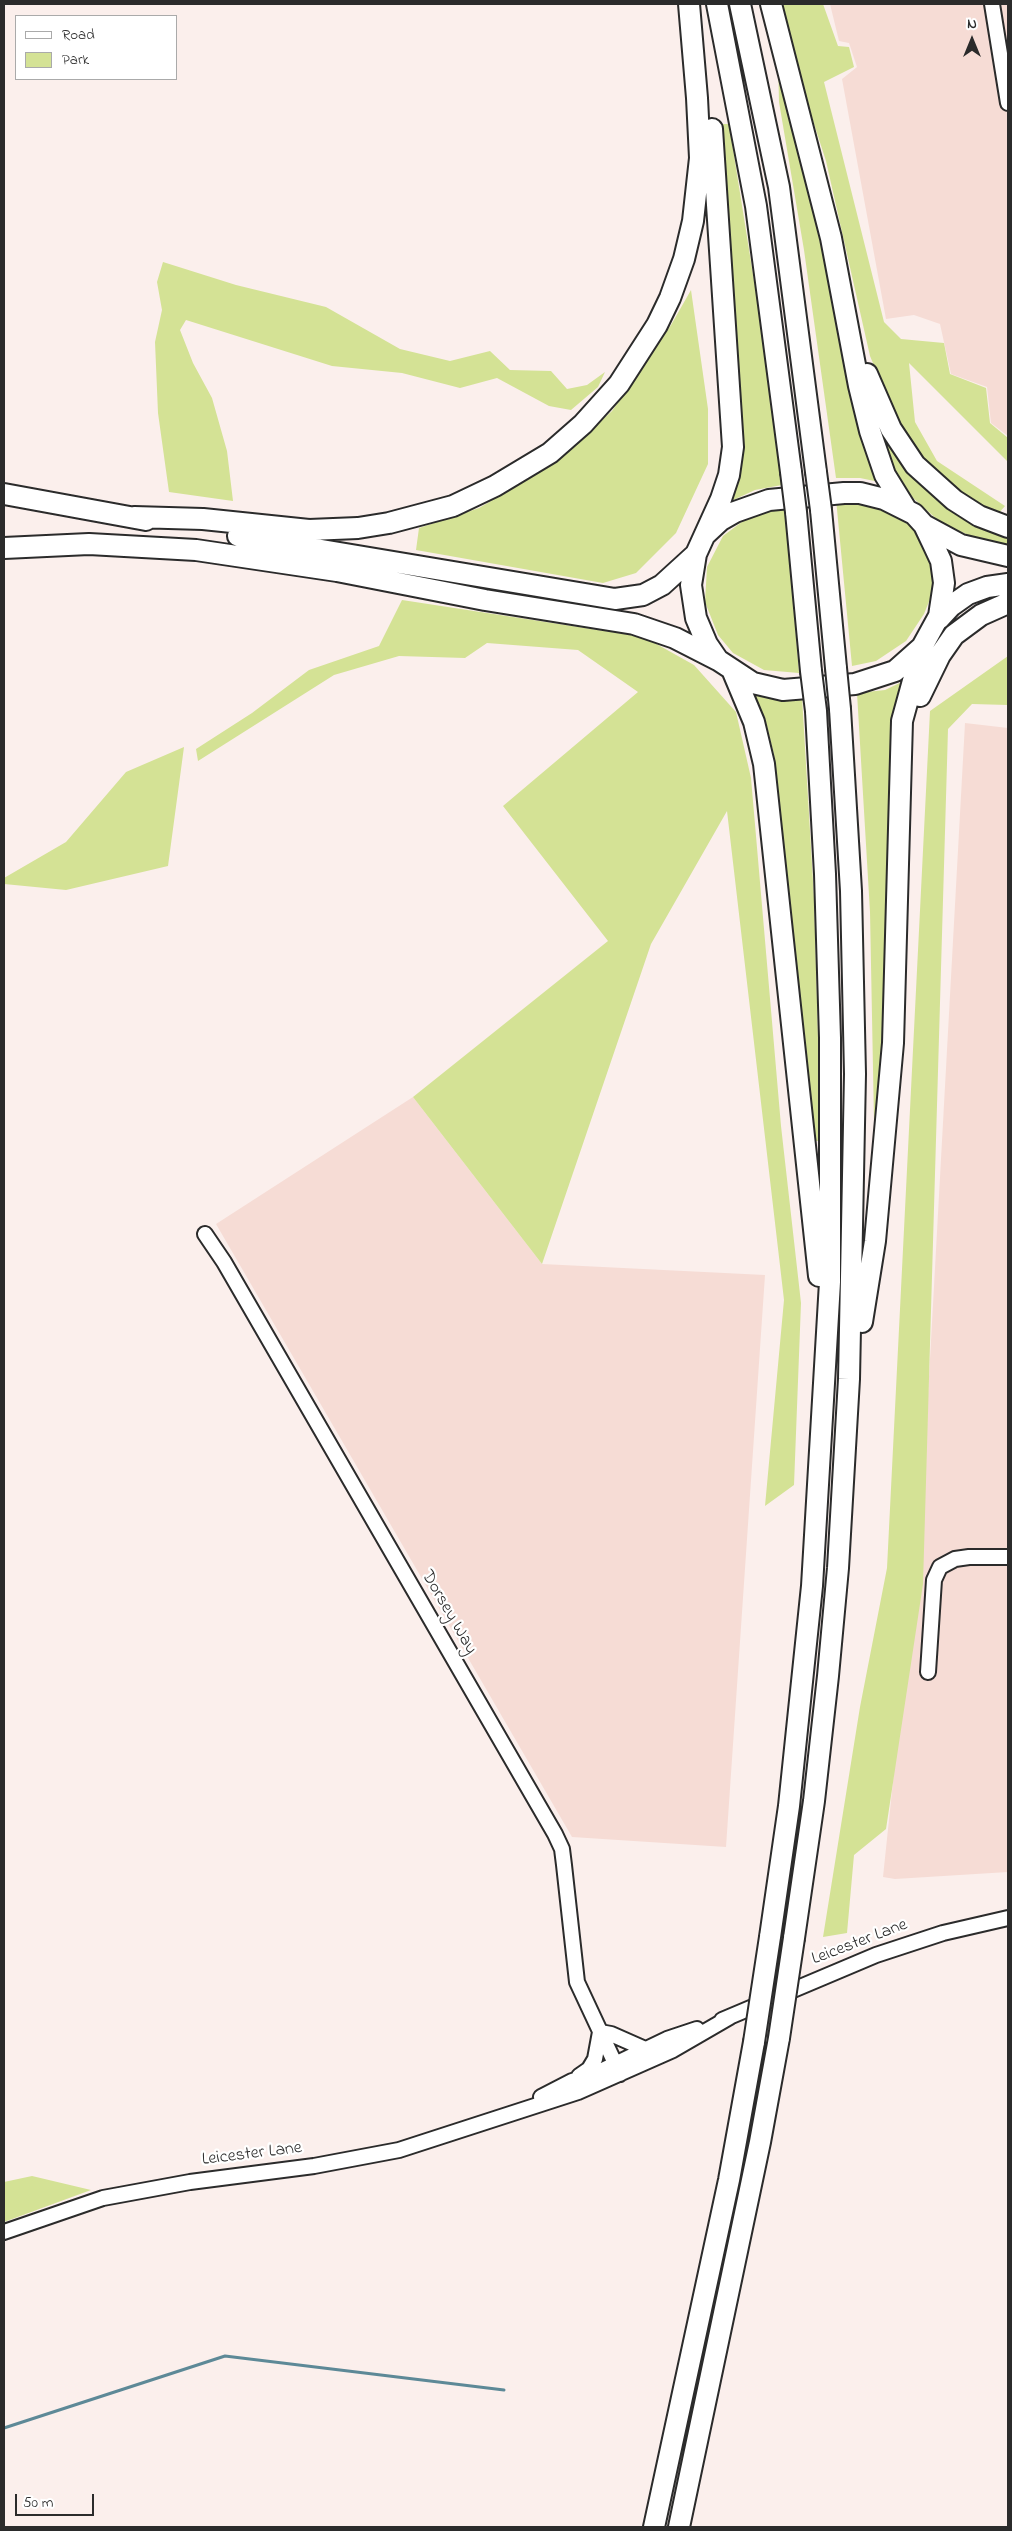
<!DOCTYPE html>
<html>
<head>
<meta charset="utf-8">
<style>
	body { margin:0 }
	#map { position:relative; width:1012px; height:2531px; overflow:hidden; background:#fbefec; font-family:"Indie Flower",sans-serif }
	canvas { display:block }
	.frame { position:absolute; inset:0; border:5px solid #2b2b2b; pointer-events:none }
	.legend { position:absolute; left:15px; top:15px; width:162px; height:65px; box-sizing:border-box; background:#fff; border:1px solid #aaa; margin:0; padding:6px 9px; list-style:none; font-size:15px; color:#2b2b2b }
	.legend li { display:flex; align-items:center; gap:10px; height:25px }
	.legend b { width:25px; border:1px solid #aaa }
	.north { position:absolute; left:947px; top:15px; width:50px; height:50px; -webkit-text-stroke:4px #fff; paint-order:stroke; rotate:0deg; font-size:14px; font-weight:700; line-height:20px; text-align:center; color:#2b2b2b }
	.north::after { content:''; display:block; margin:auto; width:18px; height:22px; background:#2b2b2b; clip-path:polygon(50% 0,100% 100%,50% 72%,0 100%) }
	.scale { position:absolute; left:15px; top:2494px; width:79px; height:22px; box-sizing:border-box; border:2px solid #2b2b2b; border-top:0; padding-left:6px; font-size:15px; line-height:18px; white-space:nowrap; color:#2b2b2b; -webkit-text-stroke:4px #fff; paint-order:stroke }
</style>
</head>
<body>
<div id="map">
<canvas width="1012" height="2531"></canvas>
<div class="frame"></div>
<ul class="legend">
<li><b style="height:6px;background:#fff"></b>Road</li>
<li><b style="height:14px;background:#d4e295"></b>Park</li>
</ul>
<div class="north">N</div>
<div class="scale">50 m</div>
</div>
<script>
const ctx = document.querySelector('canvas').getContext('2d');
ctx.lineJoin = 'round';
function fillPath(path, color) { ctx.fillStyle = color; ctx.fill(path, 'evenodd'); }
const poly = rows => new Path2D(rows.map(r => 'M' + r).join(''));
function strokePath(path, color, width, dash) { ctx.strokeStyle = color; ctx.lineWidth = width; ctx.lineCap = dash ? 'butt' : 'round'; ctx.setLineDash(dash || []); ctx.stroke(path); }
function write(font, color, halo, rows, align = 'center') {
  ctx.font = font + ' "Indie Flower",sans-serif'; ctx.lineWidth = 4.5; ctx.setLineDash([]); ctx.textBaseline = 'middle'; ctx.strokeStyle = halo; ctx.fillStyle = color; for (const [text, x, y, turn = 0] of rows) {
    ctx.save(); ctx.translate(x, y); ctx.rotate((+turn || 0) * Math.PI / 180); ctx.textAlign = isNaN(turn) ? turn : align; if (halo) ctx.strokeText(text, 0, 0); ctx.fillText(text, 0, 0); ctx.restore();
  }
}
const built = poly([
	[830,4,1008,4,1008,436,991,423,987,387,951,374,940,324,914,315,886,319,842,79,857,67,849,43,839,41],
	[965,723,1008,728,1008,1872,895,1879,883,1877,922,1504],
	[413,1097,542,1264,765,1275,726,1847,572,1837,216,1224]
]);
const green = poly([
	[778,4,823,4,838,46,849,47,854,67,824,82,884,322,901,339,944,343,950,374,986,388,990,423,1008,438,1008,462,909,363,915,422,937,461,1005,506,998,514,953,489,918,453,892,409,870,356,826,161,790,50],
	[778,61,884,483,860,478,836,478,804,250,779,102],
	[718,124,729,124,759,312,782,485,755,490,729,502],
	[163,262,236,285,326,307,400,349,450,361,490,351,510,370,551,371,567,389,587,385,605,372,598,387,571,410,549,406,497,378,460,388,402,373,332,366,186,320,180,330,193,363,212,398,227,451,233,501,169,492,158,413,155,342,162,310,157,282],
	[691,290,708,409,708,464,676,533,636,573,603,583,416,550,419,528,479,508,552,465,612,411,671,325],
	[883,437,909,473,931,494,963,517,1008,536,1008,545,973,537,940,522,913,498,895,469],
	[859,498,910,522,929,550,936,584,924,614,906,641,876,661,852,666,836,499],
	[784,506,786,515,799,673,764,670,733,653,718,635,705,602,707,567,723,536,751,515],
	[402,600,644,637,694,665,736,712,751,778,781,1126,801,1303,794,1485,765,1506,784,1300,727,811,651,944,542,1264,413,1097,608,941,503,806,638,692,578,650,487,643,465,658,399,656,334,675,198,761,196,749,252,713,309,670,379,646],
	[1008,656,1008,705,972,704,948,729,923,1584,886,1829,854,1855,847,1933,823,1937,860,1707,887,1568,930,711],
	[908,679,880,1121,874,1121,870,912,857,693,885,690],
	[752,690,802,697,814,898,821,1141,815,1141,774,755,765,718],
	[184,747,168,866,66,890,4,884,4,878,66,842,126,772],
	[32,2176,91,2190,4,2222,4,2182]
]);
const stream = poly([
	[4,2428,225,2356,504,2390]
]);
const minor = poly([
	[992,4,1008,103],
	[205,1234,224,1262,555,1834,562,1849,564,1865,577,1982,620,2074],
	[928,1672,934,1580,940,1567,955,1559,969,1557,1008,1557],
	[722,2020,876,1955,943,1933,1008,1918],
	[600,2032,611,2034,645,2049],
	[579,2076,589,2069,595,2059,600,2032],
	[541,2097,572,2081,592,2075,667,2039,697,2029],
	[4,2232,103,2198,190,2182,314,2166,399,2150,578,2092,673,2050,730,2017]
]);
const highway = poly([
	[717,4,756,206,791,472],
	[740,4,779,187,816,472],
	[771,4,831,238,859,386,870,431,885,475,906,509],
	[712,129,733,447,729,475,721,499,696,554,691,585,696,618,707,644,718,660],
	[867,374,891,429,915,465,954,500,979,516,1008,527],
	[4,494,146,520],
	[821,510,836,668],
	[796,512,811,671],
	[134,517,203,519,309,530,358,528,389,523,453,506,495,486,550,453,583,424,619,384,657,325,670,298,684,259,693,221,700,158,697,98,689,4],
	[924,525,961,545,1008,556],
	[238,536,615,599,643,595,662,585,696,554],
	[4,548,89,544,196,550,337,571,485,600,634,624,675,638,718,660,753,683,783,690,855,684,895,671,922,647,939,616,944,583,941,561,934,546,924,525,914,514,884,499,860,493,844,493,769,500,735,512,721,520,706,534],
	[939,619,951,606,968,594,987,587,1008,584],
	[733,672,754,722,764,764,819,1276],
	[920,696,940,655,954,635,981,615,1008,603],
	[862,1322,875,1241,893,1043,902,721,922,648],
	[770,1937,789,1806,812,1586,830,1282,830,1038,825,874,816,711],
	[794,1938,814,1801,828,1676,838,1568,849,1379,855,1074,851,891,840,709],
	[654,2527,729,2180,754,2042],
	[679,2527,760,2142,779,2038]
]);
const highwayBridge = poly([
	[791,472,796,512],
	[816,472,821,510],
	[836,668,840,709],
	[811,671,816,711],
	[779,2038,794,1938],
	[754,2042,770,1937]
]);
const streetNames = [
	["Dorsey Way",448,1613,60],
	["Leicester Lane",860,1943,-21],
	["Leicester Lane",252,2155,-7]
];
fillPath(built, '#f6dcd5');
fillPath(green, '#d4e295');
strokePath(stream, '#5d8997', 3);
strokePath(minor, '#2b2b2b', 18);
strokePath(highway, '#2b2b2b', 24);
strokePath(minor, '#fff', 14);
strokePath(highway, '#fff', 20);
strokePath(highwayBridge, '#2b2b2b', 24, []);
strokePath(highwayBridge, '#fff', 20);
write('18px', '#2b2b2b', '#fff', streetNames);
</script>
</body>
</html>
